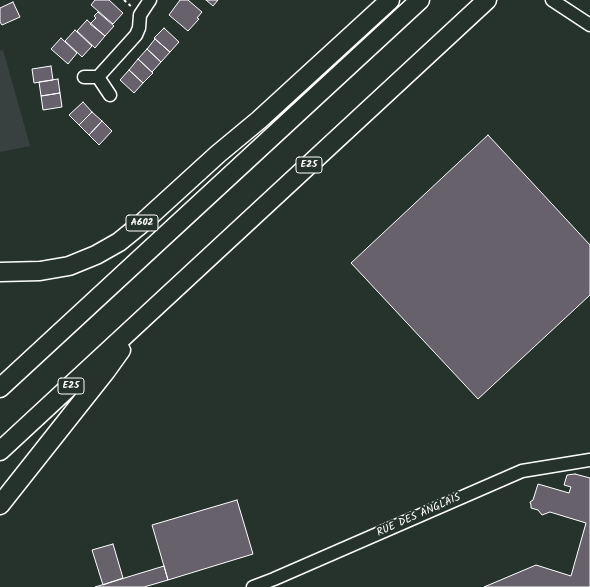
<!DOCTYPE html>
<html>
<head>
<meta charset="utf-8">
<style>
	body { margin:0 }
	canvas { display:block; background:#26332d }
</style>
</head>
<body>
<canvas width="590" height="587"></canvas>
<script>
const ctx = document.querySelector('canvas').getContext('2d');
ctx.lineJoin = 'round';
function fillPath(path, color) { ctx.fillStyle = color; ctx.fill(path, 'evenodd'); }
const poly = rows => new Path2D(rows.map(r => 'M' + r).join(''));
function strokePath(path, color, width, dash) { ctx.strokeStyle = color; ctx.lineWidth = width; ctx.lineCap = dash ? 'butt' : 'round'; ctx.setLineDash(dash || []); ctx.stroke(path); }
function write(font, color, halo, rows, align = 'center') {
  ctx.font = font + ' Kalam,sans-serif'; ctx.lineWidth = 4; ctx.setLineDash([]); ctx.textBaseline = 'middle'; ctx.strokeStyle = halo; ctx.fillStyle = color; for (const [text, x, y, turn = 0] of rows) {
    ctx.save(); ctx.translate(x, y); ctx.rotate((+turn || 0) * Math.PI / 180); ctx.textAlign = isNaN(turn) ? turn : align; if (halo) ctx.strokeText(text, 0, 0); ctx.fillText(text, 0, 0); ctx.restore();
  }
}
const built = poly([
	[3,50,30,146,0,152,0,51]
]);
const building = poly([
	[95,0,109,0,123,13,113,24,91,5,95,0],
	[180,0,188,0,202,12,197,18,199,19,188,31,169,15,180,0],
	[206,0,218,0,213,6,206,0],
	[13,2,20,17,2,25,0,22,0,8,13,2],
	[98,12,114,26,105,36,90,24,96,18,94,16,98,12],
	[87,20,105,36,95,48,77,31,87,20],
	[164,28,179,42,170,52,154,38,164,28],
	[75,30,92,46,82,57,65,41,75,30],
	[61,38,77,53,68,64,51,49,61,38],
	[155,39,170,52,161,62,147,49,155,39],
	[147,49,161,62,152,72,138,59,147,49],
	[138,59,153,73,143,83,129,70,138,59],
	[51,66,53,80,34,83,32,69,51,66],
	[129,70,143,83,134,93,120,80,129,70],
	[58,79,60,93,41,96,39,82,58,79],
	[60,93,62,107,43,110,41,96,60,93],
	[83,102,92,112,79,125,69,115,83,102],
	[92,112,102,121,89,135,79,125,92,112],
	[102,121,112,131,99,145,89,135,102,121],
	[488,135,590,245,590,295,478,399,351,263,488,135],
	[575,474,590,478,590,587,484,587,536,565,571,576,586,523,550,512,542,515,538,510,531,508,531,505,530,502,533,500,538,484,569,493,571,487,564,485,567,475,575,474],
	[237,500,253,554,168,580,152,525,237,500],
	[113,544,123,578,103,585,92,550,113,544],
	[164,566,168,580,144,587,95,587,164,566]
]);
const path = poly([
	[124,0,132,7]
]);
const minor = poly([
	[552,0,590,25],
	[84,77,98,77,110,95],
	[98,77,136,35,139,28,140,15,150,0],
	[253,587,274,579,522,471,590,460]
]);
const highway = poly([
	[0,272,40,271,69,266,96,255,119,242,140,225,218,154,259,120,390,0],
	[0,388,420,0],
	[0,451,487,0],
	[0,505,106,371,121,350]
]);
const shields = [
	[309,165,26],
	[142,223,32],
	[71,386,26]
];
const shieldNames = [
	["E25",309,165],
	["A602",142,223],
	["E25",71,386]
];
const streetNames = [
	["RUE DES ANGLAIS",419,516,-24]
];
fillPath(built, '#394140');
fillPath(building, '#66616b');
strokePath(building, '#fff', 1);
strokePath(minor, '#fff', 15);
strokePath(highway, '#fff', 21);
strokePath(path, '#fff', 2, [3, 3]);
strokePath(minor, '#26332d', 12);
strokePath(highway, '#26332d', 18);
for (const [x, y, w] of shields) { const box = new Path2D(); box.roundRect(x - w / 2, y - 8, w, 16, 3); ctx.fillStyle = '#26332d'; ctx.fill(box); strokePath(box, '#fff', 1); }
write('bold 10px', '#fff', null, shieldNames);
write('11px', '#fff', '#26332d', streetNames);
</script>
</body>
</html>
